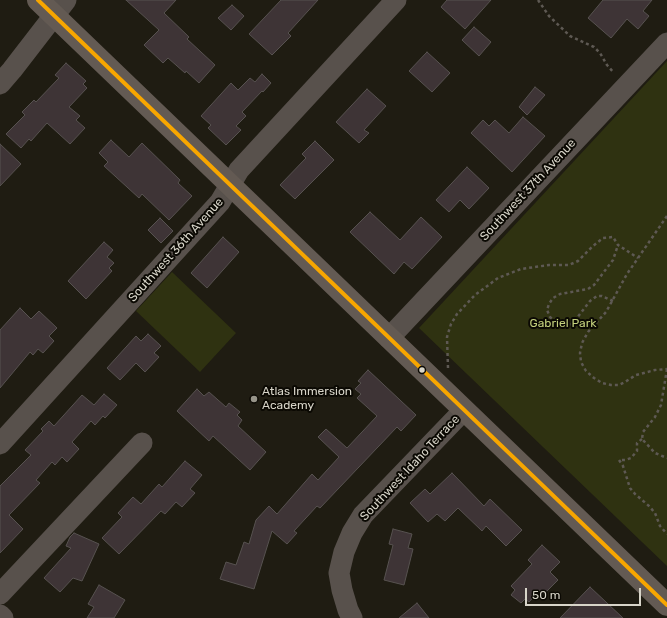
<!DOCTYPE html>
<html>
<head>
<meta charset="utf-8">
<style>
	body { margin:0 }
	#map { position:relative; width:667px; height:618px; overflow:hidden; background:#1f1c12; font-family:Rubik,sans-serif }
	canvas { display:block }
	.scale { position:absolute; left:525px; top:588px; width:116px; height:18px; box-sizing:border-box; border:2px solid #d8d5c9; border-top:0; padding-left:5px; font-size:12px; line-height:14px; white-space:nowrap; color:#d8d5c9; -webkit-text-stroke:3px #0b0903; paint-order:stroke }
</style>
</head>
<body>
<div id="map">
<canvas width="667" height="618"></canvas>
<div class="scale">50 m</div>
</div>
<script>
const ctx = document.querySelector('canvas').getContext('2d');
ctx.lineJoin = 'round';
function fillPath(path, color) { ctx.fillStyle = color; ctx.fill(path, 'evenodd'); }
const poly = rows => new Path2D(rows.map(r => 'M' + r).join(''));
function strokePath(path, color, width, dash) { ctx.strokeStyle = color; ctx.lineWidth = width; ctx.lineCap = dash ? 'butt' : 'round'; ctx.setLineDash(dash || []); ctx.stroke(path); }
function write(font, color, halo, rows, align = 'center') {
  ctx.font = font + ' Rubik,sans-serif'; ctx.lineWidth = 4; ctx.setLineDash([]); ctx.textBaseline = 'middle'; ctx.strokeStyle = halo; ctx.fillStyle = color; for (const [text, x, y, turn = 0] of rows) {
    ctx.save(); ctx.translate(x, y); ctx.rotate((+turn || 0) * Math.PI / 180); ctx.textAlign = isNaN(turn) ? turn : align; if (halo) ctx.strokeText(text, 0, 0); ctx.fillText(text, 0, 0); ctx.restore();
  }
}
const green = poly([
	[667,61,667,566,419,328],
	[172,272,236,333,200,372,136,311]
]);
const building = poly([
	[126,0,176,0,164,13,189,37,187,39,215,65,199,83,186,71,185,73,168,58,163,63,144,45,159,30,126,0],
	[281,0,318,0,288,33,291,36,272,55,249,34,281,0],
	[447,0,491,0,465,29,441,7,447,0],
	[603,0,652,0,643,11,649,16,638,29,627,19,611,38,588,18,603,0],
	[232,5,244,16,231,30,218,18,232,5],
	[474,27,491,42,479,56,462,40,474,27],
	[427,52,450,73,432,92,409,71,427,52],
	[66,63,86,81,83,84,87,88,69,107,80,116,76,120,85,128,70,144,47,123,31,141,29,139,21,148,6,134,25,115,22,112,34,100,36,102,59,78,55,75,66,63],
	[262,74,271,83,263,92,262,91,242,112,246,116,236,126,241,130,226,145,208,128,211,125,201,116,231,83,238,90,250,78,255,82,262,74],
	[535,87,545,95,527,115,519,107,535,87],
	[367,89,386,106,364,130,369,133,359,143,336,122,367,89],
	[523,117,545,136,512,172,471,133,483,120,489,126,495,120,509,133,523,117],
	[111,140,129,157,142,143,180,180,178,183,192,196,169,220,142,194,139,198,104,166,108,162,99,153,111,140],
	[315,141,334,160,295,199,280,185,306,158,302,154,315,141],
	[0,144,21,164,0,186,0,144],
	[467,167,489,188,469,209,460,200,449,212,436,200,467,167],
	[370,212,400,240,421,217,442,237,412,269,404,262,394,274,350,232,370,212],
	[160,218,173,231,161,243,148,230,160,218],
	[223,237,239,252,207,288,191,273,223,237],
	[104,242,113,250,107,257,114,263,109,268,112,271,86,299,68,281,104,242],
	[20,308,31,319,39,311,57,328,49,336,54,341,43,353,38,349,33,355,30,352,0,388,0,330,20,308],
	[148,334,161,346,154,353,159,357,145,372,136,363,120,380,107,368,136,336,141,341,148,334],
	[368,370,416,415,401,431,397,427,320,508,317,506,294,531,297,533,287,544,272,531,254,589,220,579,226,562,236,565,244,542,249,544,256,520,269,506,277,514,312,474,318,480,339,457,318,437,326,429,347,448,377,416,357,398,361,394,355,389,361,383,358,381,368,370],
	[197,389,204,396,209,392,226,407,229,403,240,412,237,415,242,420,238,426,266,452,250,470,213,436,209,441,177,411,197,389],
	[104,394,117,405,105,418,103,416,95,425,91,421,72,442,79,449,67,462,62,457,55,465,52,462,36,480,40,483,9,515,23,529,0,553,0,486,31,455,25,450,43,431,41,429,49,421,54,426,82,395,94,405,104,394],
	[185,461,202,475,190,489,195,493,182,507,176,502,165,514,161,511,119,554,102,538,122,517,118,513,133,497,141,504,159,484,162,487,185,461],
	[452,473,484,506,490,499,522,530,506,546,486,526,482,531,458,508,445,521,437,514,428,522,410,503,425,489,430,494,452,473],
	[393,529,412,534,408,548,413,549,404,585,384,580,393,545,389,544,393,529],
	[74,533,99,544,82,581,73,578,60,592,44,578,71,548,66,546,70,537,74,533],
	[542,545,560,562,550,572,558,580,544,594,540,590,529,602,525,599,521,603,511,595,515,590,511,586,532,564,528,560,542,545],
	[99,585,125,600,114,618,87,618,94,607,88,604,99,585],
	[590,587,623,618,560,618,590,587],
	[417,603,429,618,399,618,417,603]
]);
const path = poly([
	[538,0,549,16,570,36,594,47,600,53,607,65,614,73],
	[667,216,627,274,606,312,588,332,582,343,580,353,581,362,586,371,594,378,602,383,611,385,619,385,625,382,636,375,655,370,667,369],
	[613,301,602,296,597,296,590,301,573,323,567,326,563,326,556,323,550,317,547,310,549,304,553,298,560,294,588,289,594,285,613,260,618,245],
	[448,368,447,337,451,324,457,314,475,295,498,278,521,269,549,265,569,265,578,261,593,246,603,238,613,237,618,245,638,258],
	[667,369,661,405,655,417,643,432,642,439,655,453,667,458],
	[642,439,637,443,637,451,631,458,625,460,619,460,623,466,630,488,635,494,649,506,655,513,660,526,667,534]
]);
const minor = poly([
	[0,84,12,70,66,0],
	[389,338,667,43],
	[0,444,220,202,239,170,396,0],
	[0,594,142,443],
	[0,615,3,618],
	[352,618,348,610,342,590,339,573,344,552,352,533,363,515,464,410]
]);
const major = poly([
	[38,0,667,605]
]);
const bus1 = poly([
	[38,0,667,605]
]);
const markers = [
	[422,370,3.5,"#d8d5c9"],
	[254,399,4,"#979489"]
];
const streetNames = [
	["Southwest 37th Avenue",528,190,-47],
	["Southwest 36th Avenue",176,250,-48],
	["Southwest Idaho Terrace",410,468,-47]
];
const parkNames = [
	["Gabriel Park",563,324]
];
const poiNames = [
	["Atlas Immersion",262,392],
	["Academy",262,406]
];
fillPath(green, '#2f3211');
fillPath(building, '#3e3436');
strokePath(building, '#575250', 1);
strokePath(path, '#5e5953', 2.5, [3, 3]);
strokePath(minor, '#58514c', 21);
strokePath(major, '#635a53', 22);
strokePath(bus1, '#f7a600', 4);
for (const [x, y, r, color] of markers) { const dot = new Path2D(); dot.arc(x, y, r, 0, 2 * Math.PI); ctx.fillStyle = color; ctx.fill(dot); strokePath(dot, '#0b0903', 1.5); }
write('12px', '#d8d5c9', '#0b0903', streetNames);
write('12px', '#c4d17d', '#0b0903', parkNames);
write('12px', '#d8d5c9', '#0b0903', poiNames, 'left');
</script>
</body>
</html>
